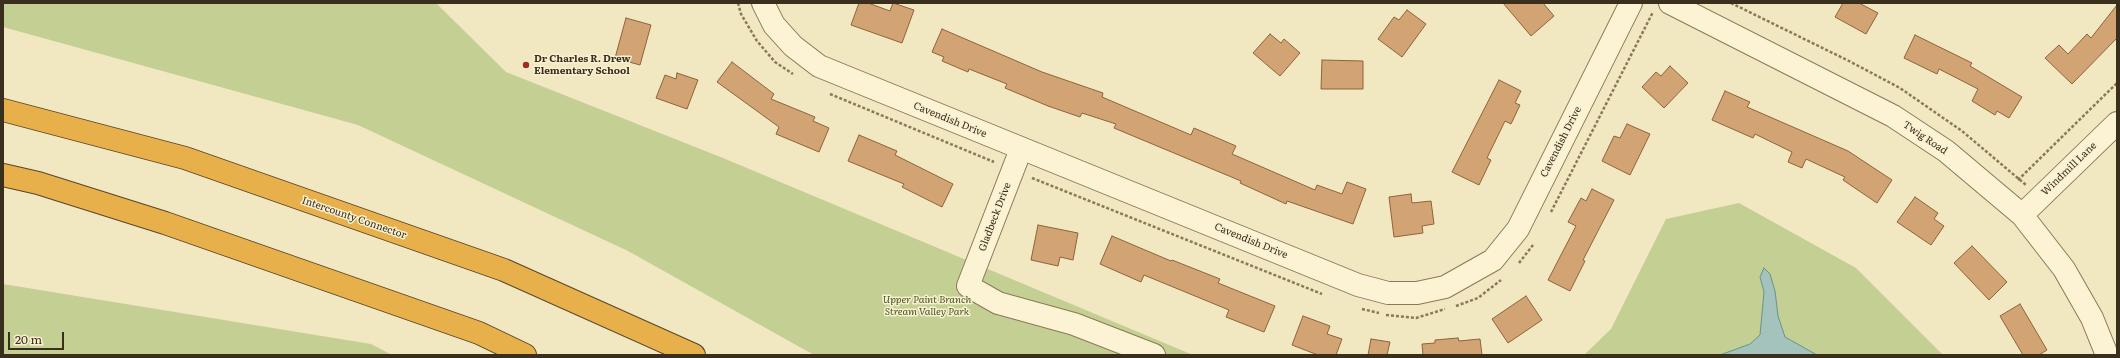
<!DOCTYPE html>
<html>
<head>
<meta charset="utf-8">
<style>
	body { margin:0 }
	#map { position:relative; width:2120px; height:358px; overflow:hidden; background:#f1e7c0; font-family:Literata,serif }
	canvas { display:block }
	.frame { position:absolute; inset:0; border:4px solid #3a2e1c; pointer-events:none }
	.scale { position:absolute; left:8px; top:332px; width:56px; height:18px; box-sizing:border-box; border:2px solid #3a2e1c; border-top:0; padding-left:5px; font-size:12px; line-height:14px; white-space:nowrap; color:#3a2e1c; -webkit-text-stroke:3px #f8f0d1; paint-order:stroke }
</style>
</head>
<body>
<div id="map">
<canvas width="2120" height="358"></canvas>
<div class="frame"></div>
<div class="scale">20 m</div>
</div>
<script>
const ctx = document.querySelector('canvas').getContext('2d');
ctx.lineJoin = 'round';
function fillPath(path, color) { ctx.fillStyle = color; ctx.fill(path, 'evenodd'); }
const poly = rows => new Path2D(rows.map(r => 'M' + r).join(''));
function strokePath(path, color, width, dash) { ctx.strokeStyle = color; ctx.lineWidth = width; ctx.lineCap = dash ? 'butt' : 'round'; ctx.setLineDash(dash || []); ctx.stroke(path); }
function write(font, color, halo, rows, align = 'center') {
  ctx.font = font + ' Literata,serif'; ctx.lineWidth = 3; ctx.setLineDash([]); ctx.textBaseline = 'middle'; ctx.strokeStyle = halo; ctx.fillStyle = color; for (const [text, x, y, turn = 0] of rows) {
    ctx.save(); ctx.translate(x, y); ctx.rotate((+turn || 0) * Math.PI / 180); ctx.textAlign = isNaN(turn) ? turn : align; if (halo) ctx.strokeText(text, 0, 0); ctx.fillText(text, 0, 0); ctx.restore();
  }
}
const green = poly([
	[3,3,436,3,506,72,723,158,1193,355,814,355,628,251,358,125,3,27],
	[1739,203,1856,268,1943,355,1584,355,1611,329,1666,219],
	[3,284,371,344,392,355,3,355]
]);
const water = poly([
	[1764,268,1770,274,1775,291,1778,316,1785,337,1817,355,1720,355,1750,344,1760,335,1764,292,1760,277,1764,268]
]);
const building = poly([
	[859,3,868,3,890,11,893,3,914,10,902,43,851,25,859,3],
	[1503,3,1543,3,1554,16,1531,36,1503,3],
	[1843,3,1859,3,1878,13,1866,34,1835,17,1843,3],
	[2117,5,2117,38,2072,84,2045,58,2059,45,2068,54,2087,34,2091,38,2117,5],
	[1407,10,1426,24,1402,57,1378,39,1394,17,1399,20,1407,10],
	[626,18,651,25,640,65,615,58,626,18],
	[942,29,1042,72,1103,93,1102,97,1191,135,1194,128,1236,146,1232,154,1315,190,1317,185,1342,194,1347,182,1366,189,1353,224,1287,201,1286,204,1240,183,1241,181,1114,128,1116,124,1082,113,1080,117,1048,106,1005,88,1007,84,969,69,968,72,942,61,944,57,932,52,942,29],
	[1270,34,1281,43,1284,39,1300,53,1280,76,1253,53,1270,34],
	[1915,35,1972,63,1970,66,2022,97,2009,118,1997,111,1995,115,1972,101,1978,89,1939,69,1937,74,1904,58,1915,35],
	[1322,60,1363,61,1363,89,1321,89,1322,60],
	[732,62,774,94,771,99,815,117,813,121,829,128,819,152,776,134,779,127,717,82,732,62],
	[1670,66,1688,83,1664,108,1642,87,1656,72,1661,76,1670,66],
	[677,73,698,80,687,109,656,98,665,75,676,79,677,73],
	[1499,80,1521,91,1515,103,1520,105,1511,124,1505,121,1487,158,1491,160,1479,185,1452,172,1499,80],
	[1725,91,1750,102,1747,107,1848,151,1892,180,1877,203,1843,180,1845,177,1806,159,1802,168,1788,162,1792,152,1755,134,1753,138,1712,120,1725,91],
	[1627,124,1650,134,1630,175,1602,161,1614,136,1620,138,1627,124],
	[859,135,897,151,895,155,953,184,942,207,902,187,904,184,848,161,859,135],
	[1592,189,1614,200,1583,260,1585,261,1570,291,1548,280,1576,226,1568,222,1581,198,1586,201,1592,189],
	[1411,194,1412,203,1431,201,1434,224,1422,226,1423,233,1394,237,1389,197,1411,194],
	[1915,197,1938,213,1934,219,1944,226,1931,245,1897,222,1915,197],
	[1038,225,1078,233,1073,260,1060,257,1058,266,1031,260,1038,225],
	[1112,236,1171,261,1172,260,1220,279,1218,283,1275,306,1264,332,1226,317,1229,310,1144,275,1141,282,1100,264,1112,236],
	[1972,246,2007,282,1989,300,1954,263,1972,246],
	[1526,296,1542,320,1508,343,1492,319,1526,296],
	[2020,304,2047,350,2039,355,2023,355,2000,316,2020,304],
	[1303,316,1330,326,1327,334,1342,339,1336,355,1318,355,1292,345,1303,316],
	[1458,338,1459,341,1480,339,1482,355,1423,355,1422,344,1435,343,1435,340,1458,338],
	[1371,339,1390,342,1387,355,1368,355,1371,339]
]);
const path = poly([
	[738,3,741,14,757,41,775,62,793,74],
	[1731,3,1849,61,1900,88,1962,131,2026,185],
	[830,94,994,162],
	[1032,178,1322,294],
	[2018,180,2117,83],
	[1551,212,1653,12],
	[1519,263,1533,245],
	[1456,306,1478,298,1501,280],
	[1362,309,1379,313],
	[1386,315,1416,318,1445,309]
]);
const minor = poly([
	[763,3,774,25,793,46,819,66,1358,285,1388,293,1417,293,1445,287,1493,260,1518,229,1631,3],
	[1670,3,1893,116,1946,151,2022,215,2064,269,2092,318,2107,355],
	[1021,149,968,286,998,303,1074,324,1154,355],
	[2022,215,2117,123]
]);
const highway = poly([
	[3,110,185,158,504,270,694,355],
	[3,175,38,183,165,223,479,333,525,355]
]);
const markers = [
	[526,65,4,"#a02c22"]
];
const poiNames = [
	["Dr Charles R. Drew",534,59],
	["Elementary School",534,71]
];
const streetNames = [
	["Cavendish Drive",950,120,22],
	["Twig Road",1925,138,34],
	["Cavendish Drive",1561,142,-63],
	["Windmill Lane",2069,169,-44],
	["Gladbeck Drive",995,217,-69],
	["Intercounty Connector",354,218,19],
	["Cavendish Drive",1251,241,22]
];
const parkNames = [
	["Upper Paint Branch",927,300],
	["Stream Valley Park",927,312]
];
fillPath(green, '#c4d093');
fillPath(water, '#a4c3bd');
strokePath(water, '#6a928c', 1);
fillPath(building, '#d2a373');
strokePath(building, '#8d633b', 1);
strokePath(minor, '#8c7857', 24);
strokePath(highway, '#59452b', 24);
strokePath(path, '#8c7857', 2.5, [3, 2]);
strokePath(minor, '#fbf3d4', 22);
strokePath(highway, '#e7b04a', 22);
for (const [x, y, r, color] of markers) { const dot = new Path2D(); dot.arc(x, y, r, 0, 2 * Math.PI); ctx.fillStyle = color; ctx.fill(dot); strokePath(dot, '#f8f0d1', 1.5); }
write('bold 10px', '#3a2e1c', '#f8f0d1', poiNames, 'left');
write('10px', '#3a2e1c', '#f8f0d1', streetNames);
write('italic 10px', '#465821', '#f8f0d1', parkNames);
</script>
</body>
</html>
